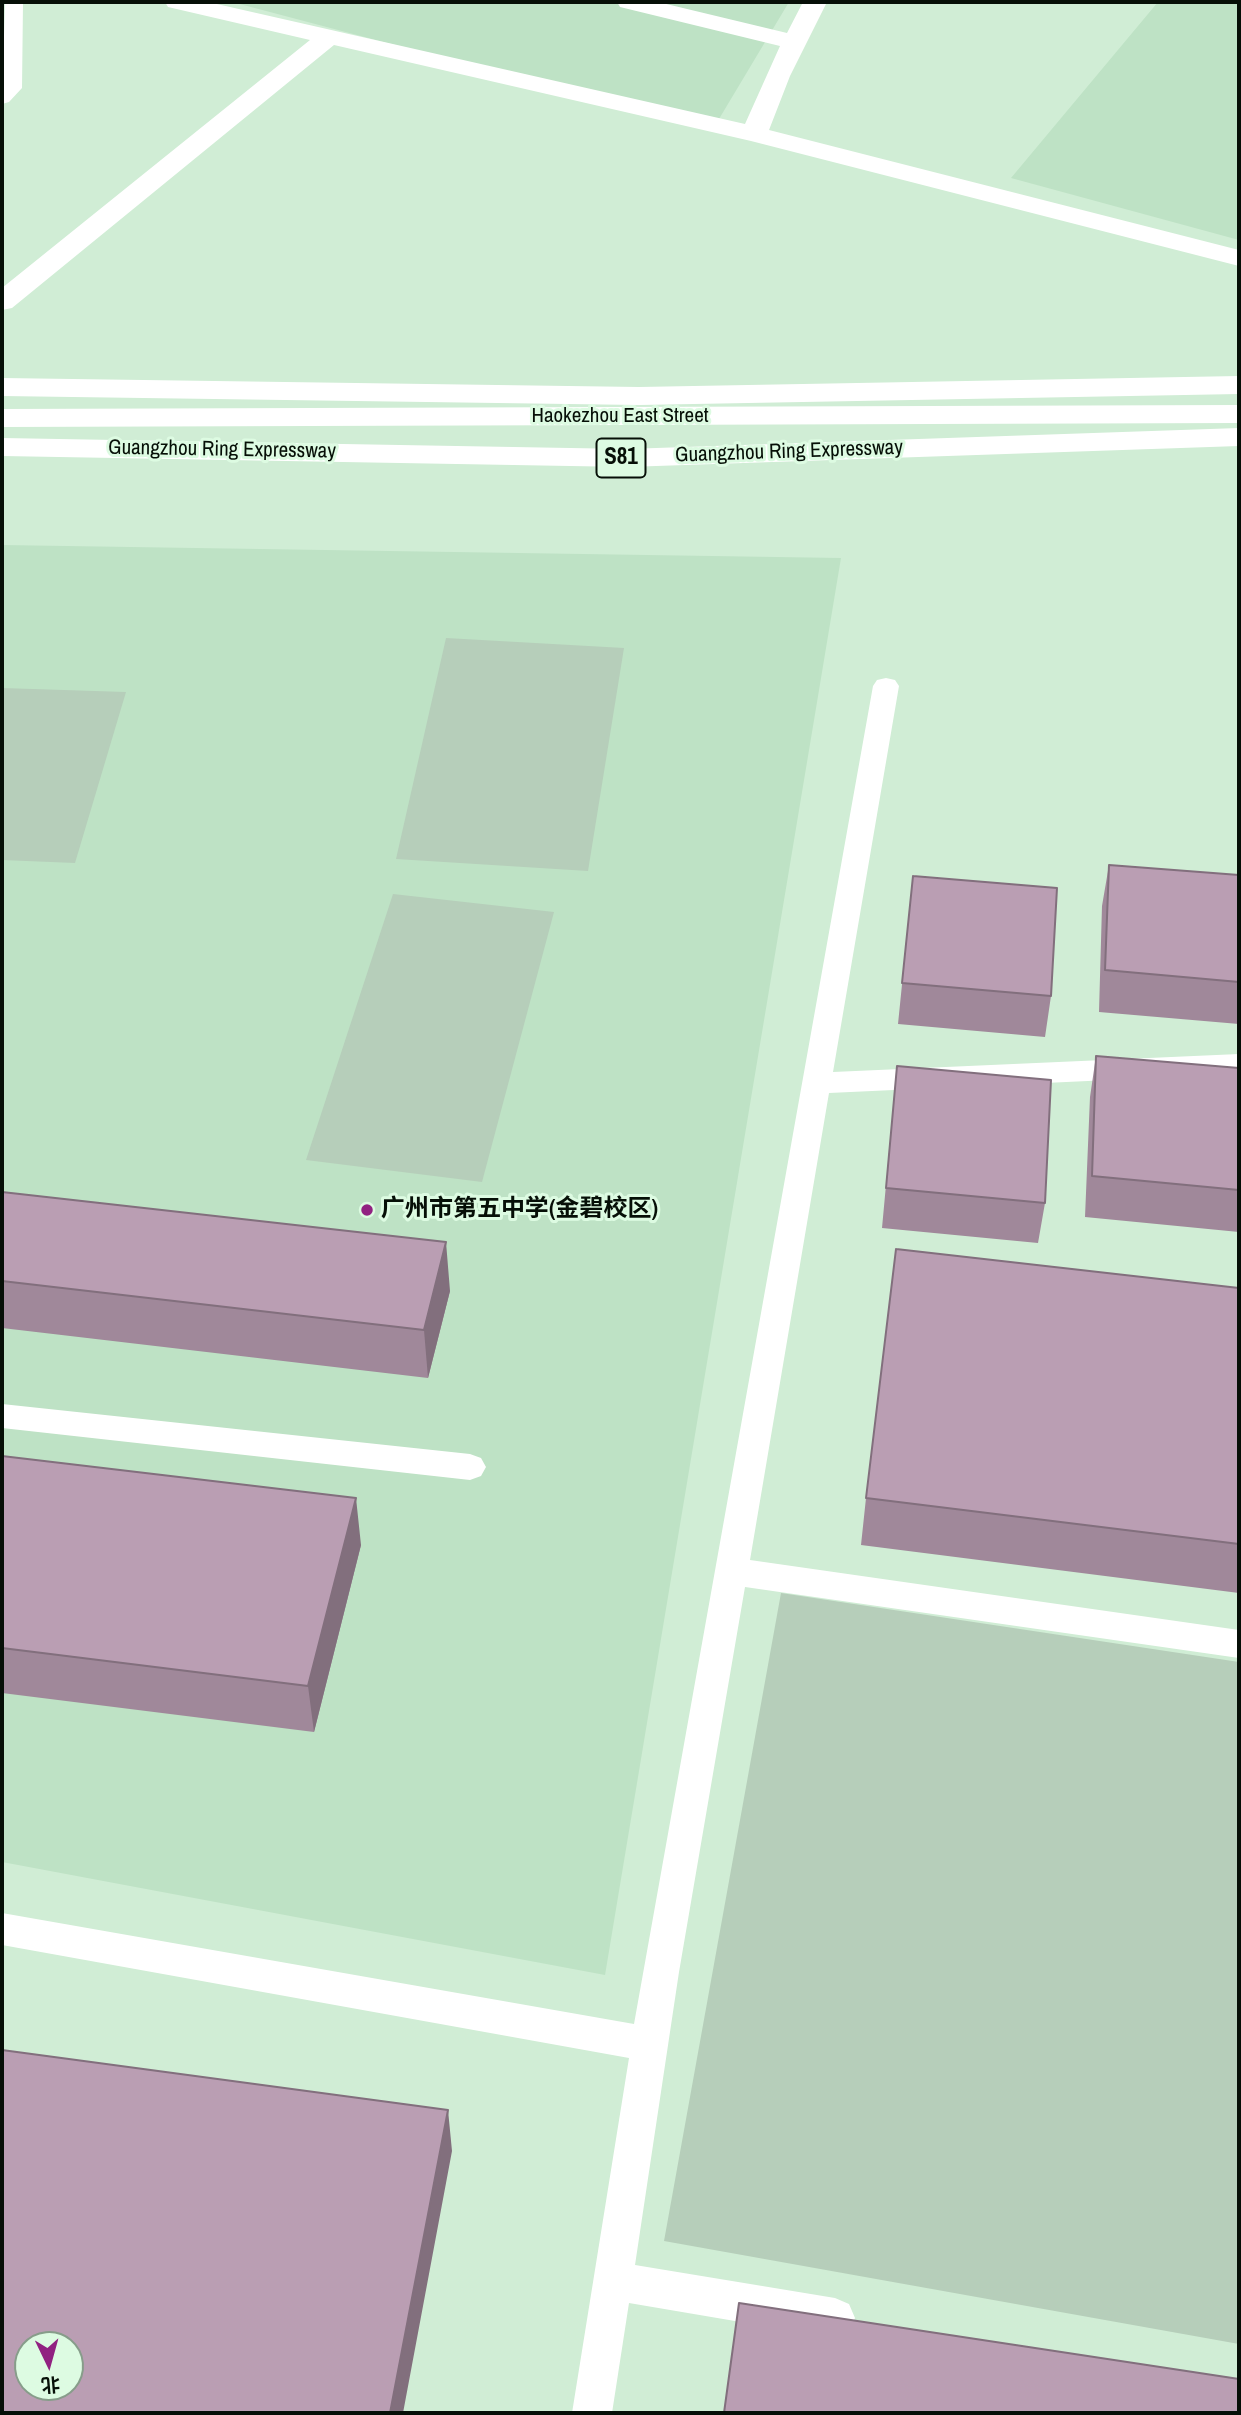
<!DOCTYPE html>
<html>
<head>
<meta charset="utf-8">
<style>
	body { margin:0 }
	#map { position:relative; width:1241px; height:2415px; overflow:hidden; background:#d0edd5; font-family:"Archivo Narrow","Noto Sans SC",sans-serif }
	canvas { display:block }
	.frame { position:absolute; inset:0; border:4px solid #060f07; pointer-events:none }
	.north { position:absolute; left:14px; top:2331px; width:70px; height:70px; box-sizing:border-box; background:#ddfbe2; border:2px solid #879d8a; border-radius:50%; rotate:175deg; font-size:19px; font-weight:700; line-height:28px; text-align:center; color:#060f07 }
	.north::after { content:''; display:block; margin:auto; width:24px; height:32px; background:#912181; clip-path:polygon(50% 0,100% 100%,50% 72%,0 100%) }
</style>
</head>
<body>
<div id="map">
<canvas width="1241" height="2415"></canvas>
<div class="frame"></div>
<div class="north">北</div>
</div>
<script>
const ctx = document.querySelector('canvas').getContext('2d');
ctx.lineJoin = 'round';
function fillPath(path, color) { ctx.fillStyle = color; ctx.fill(path, 'evenodd'); }
const poly = rows => new Path2D(rows.map(r => 'M' + r).join(''));
function strokePath(path, color, width, dash) { ctx.strokeStyle = color; ctx.lineWidth = width; ctx.lineCap = dash ? 'butt' : 'round'; ctx.setLineDash(dash || []); ctx.stroke(path); }
function write(font, color, halo, rows, align = 'center') {
  ctx.font = font + ' "Archivo Narrow","Noto Sans SC",sans-serif'; ctx.lineWidth = 6; ctx.setLineDash([]); ctx.textBaseline = 'middle'; ctx.strokeStyle = halo; ctx.fillStyle = color; for (const [text, x, y, turn = 0] of rows) {
    ctx.save(); ctx.translate(x, y); ctx.rotate((+turn || 0) * Math.PI / 180); ctx.textAlign = isNaN(turn) ? turn : align; if (halo) ctx.strokeText(text, 0, 0); ctx.fillText(text, 0, 0); ctx.restore();
  }
}
const built = poly([
	[232,2,789,2,713,129],
	[1158,2,1239,2,1239,240,1011,178],
	[2,545,841,558,605,1975,2,1862]
]);
const green = poly([
	[446,638,624,648,588,871,396,859],
	[2,688,126,692,75,863,2,860],
	[393,894,554,912,482,1182,306,1160],
	[781,1593,1239,1662,1239,2344,664,2241]
]);
const lane = poly([
	[5,2,23,2,22,88,9,102,2,104,5,2],
	[886,678,895,680,899,686,833,1072,1239,1054,1239,1074,829,1093,750,1560,1239,1630,1239,1658,745,1587,679,1972,635,2265,835,2298,849,2304,855,2318,849,2332,835,2338,629,2303,612,2413,572,2413,629,2058,2,1945,2,1913,634,2024,873,686,877,680,886,678],
	[2,1404,470,1454,481,1458,486,1467,481,1476,470,1480,2,1428,2,1404]
]);
const street = poly([
	[165,2,208,2,745,124,780,46,620,7,617,2,658,2,787,33,803,2,827,2,790,76,769,130,1239,250,1239,266,751,141,334,45,12,308,2,310,2,288,310,40,168,7,165,2],
	[1239,405,1239,423,2,427,2,409,1239,405]
]);
const highway = poly([
	[1239,376,1239,394,639,405,2,396,2,378,639,387,1239,376],
	[1239,428,1239,446,627,467,2,456,2,438,627,449,1239,428]
]);
const wall = poly([
	[1109,865,1239,875,1239,1024,1099,1012,1102,906],
	[913,876,1051,996,1045,1037,898,1024],
	[1096,1056,1239,1068,1239,1232,1085,1217,1090,1097],
	[897,1066,1045,1203,1038,1243,882,1228],
	[2,1192,450,1291,428,1378,2,1328],
	[1239,1288,1239,1593,861,1545,866,1498],
	[2,1456,361,1545,314,1732,2,1693]
]);
const shadedWall = poly([
	[446,1242,450,1291,428,1378,424,1330],
	[356,1498,361,1545,314,1732,308,1686],
	[448,2110,452,2151,403,2413,390,2413]
]);
const building = poly([
	[1109,865,1239,875,1239,982,1105,970,1109,865],
	[913,876,1057,888,1051,996,902,983,913,876],
	[1096,1056,1239,1068,1239,1190,1092,1176,1096,1056],
	[897,1066,1051,1080,1045,1203,886,1188,897,1066],
	[2,1192,446,1242,424,1330,2,1281,2,1192],
	[896,1249,1239,1288,1239,1544,866,1498,896,1249],
	[2,1456,356,1498,308,1686,2,1648,2,1456],
	[2,2050,448,2110,390,2413,2,2413,2,2050],
	[28,2345,70,2345,70,2387,28,2387,28,2345],
	[739,2303,1239,2379,1239,2413,724,2413,739,2303]
]);
const markers = [
	[367,1210,7,"#912181"]
];
const farStreetnames = [
	["Haokezhou East Street",620,416],
	["Guangzhou Ring Expressway",222,450,1],
	["Guangzhou Ring Expressway",789,452,-2]
];
const shields = [
	[621,458,49]
];
const shieldNames = [
	["S81",621,458]
];
const poiNames = [
	["广州市第五中学(金碧校区)",381,1210]
];
fillPath(built, '#bee2c5');
fillPath(green, '#b6ceba');
fillPath(lane, '#fff');
fillPath(street, '#fff');
fillPath(highway, '#fff');
fillPath(wall, '#a0889a');
fillPath(shadedWall, '#826f7d');
fillPath(building, '#ba9eb3');
strokePath(building, '#826f7d', 2);
for (const [x, y, r, color] of markers) { const dot = new Path2D(); dot.arc(x, y, r, 0, 2 * Math.PI); ctx.fillStyle = color; ctx.fill(dot); strokePath(dot, '#ddfbe2', 2.5); }
write('21px', '#060f07', '#ddfbe2', farStreetnames);
for (const [x, y, w] of shields) { const box = new Path2D(); box.roundRect(x - w / 2, y - 19.5, w, 39, 5); ctx.fillStyle = '#ddfbe2'; ctx.fill(box); strokePath(box, '#060f07', 2); }
write('bold 23px', '#060f07', null, shieldNames);
write('bold 24px', '#060f07', '#ddfbe2', poiNames, 'left');
</script>
</body>
</html>
